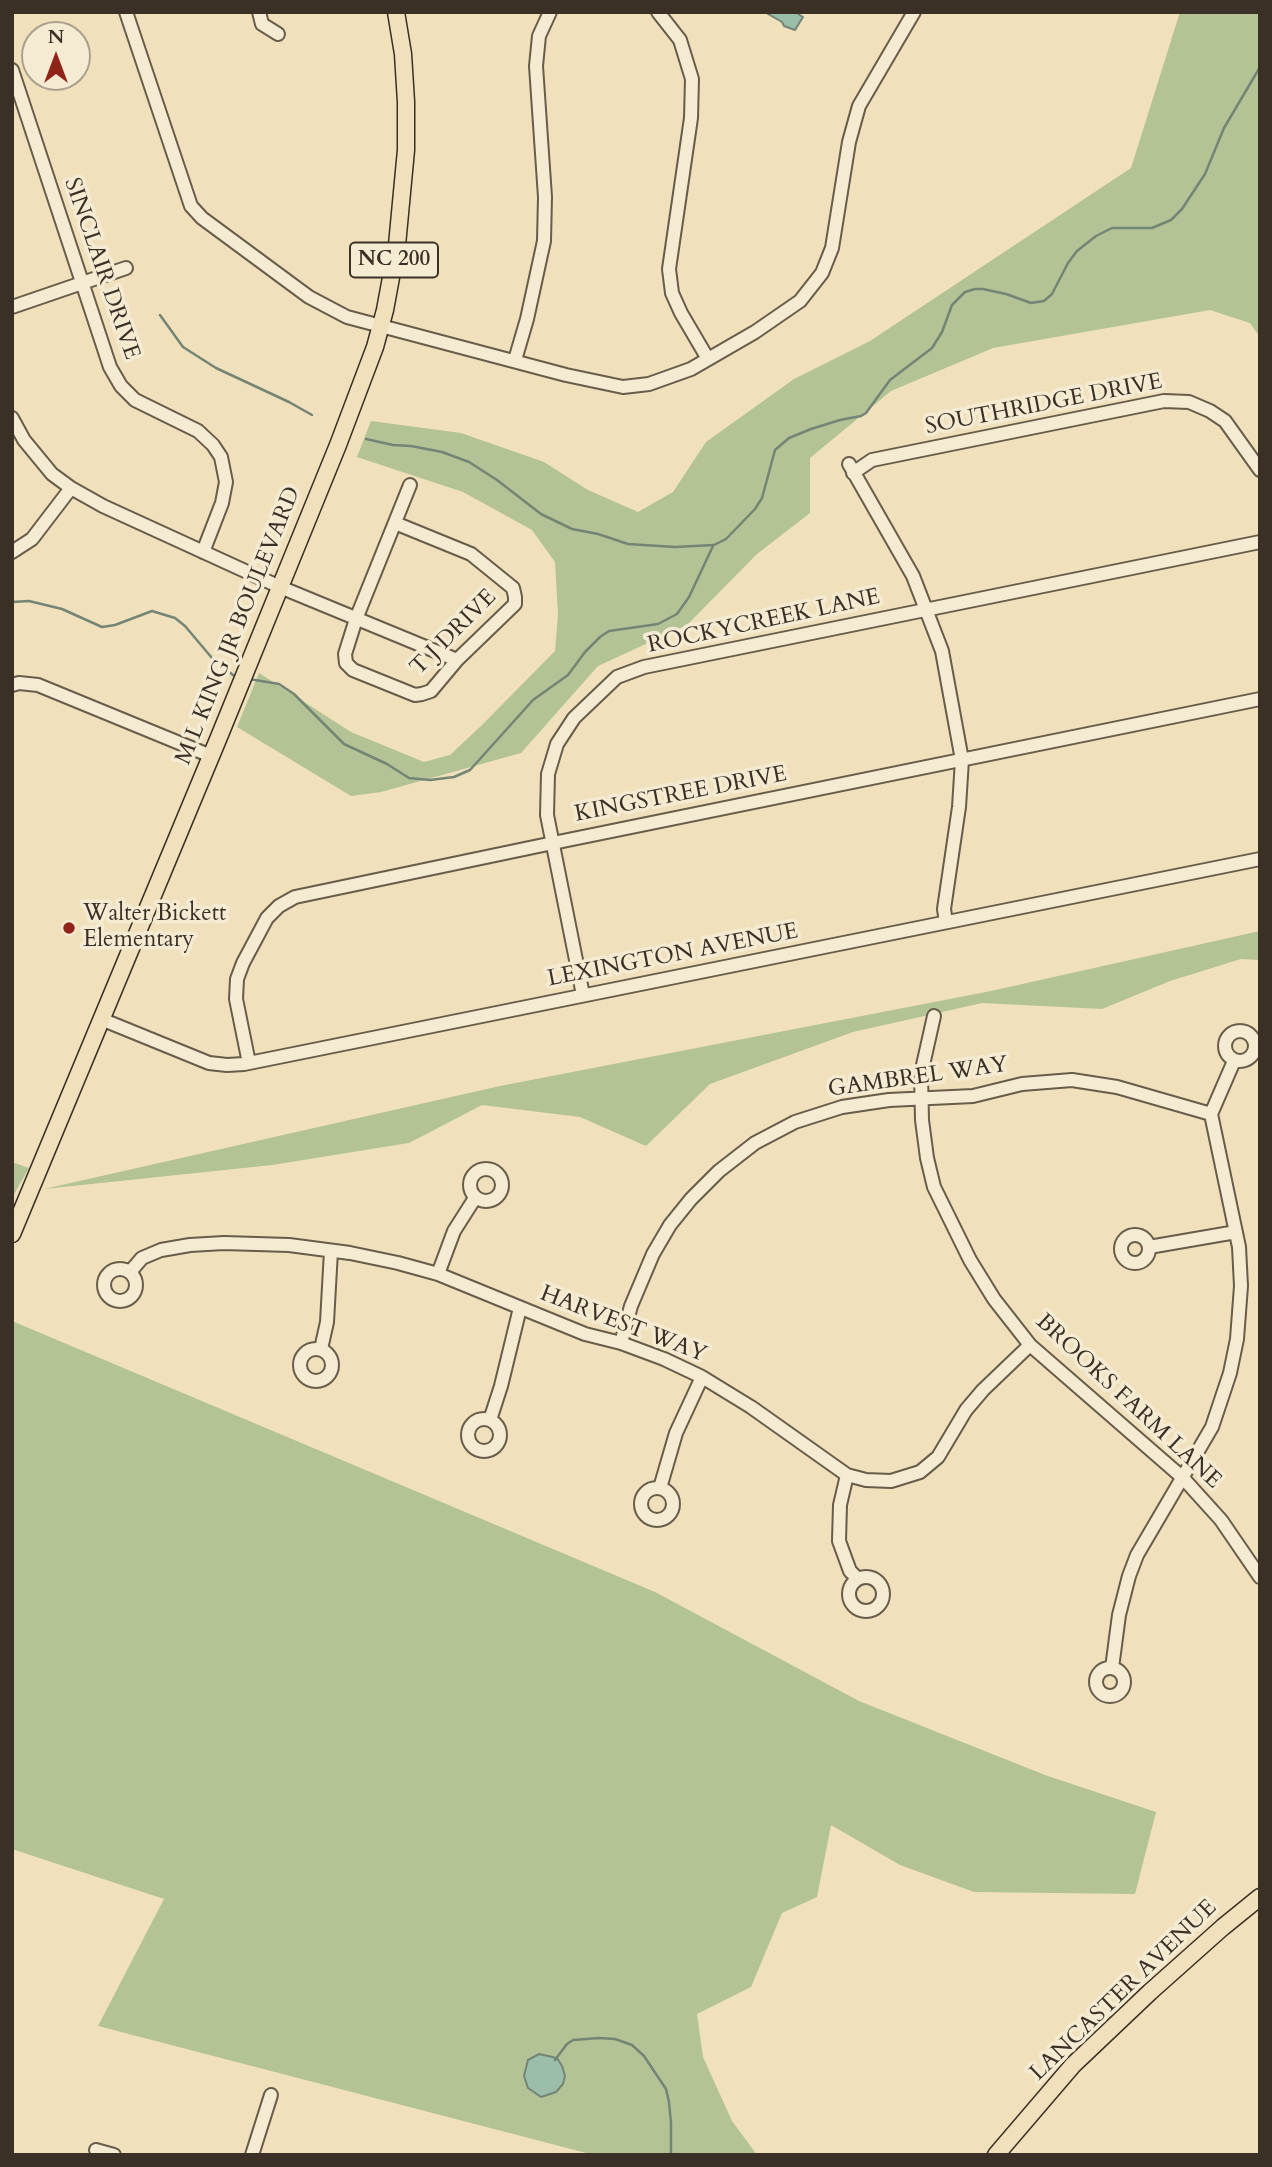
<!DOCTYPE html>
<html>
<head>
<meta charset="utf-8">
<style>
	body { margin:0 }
	#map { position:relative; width:1272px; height:2167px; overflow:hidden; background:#f0e0bb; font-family:Cardo,serif }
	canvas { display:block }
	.frame { position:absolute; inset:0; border:14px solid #3b3025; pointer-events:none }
	.north { position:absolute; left:21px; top:21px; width:70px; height:70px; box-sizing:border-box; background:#f5ebd3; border:2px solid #aba08d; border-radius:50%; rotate:0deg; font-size:19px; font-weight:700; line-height:28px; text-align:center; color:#3b3025 }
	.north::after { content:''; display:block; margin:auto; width:24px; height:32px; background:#8f2418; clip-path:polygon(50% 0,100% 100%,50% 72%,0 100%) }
</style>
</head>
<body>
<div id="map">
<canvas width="1272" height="2167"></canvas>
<div class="frame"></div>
<div class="north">N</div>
</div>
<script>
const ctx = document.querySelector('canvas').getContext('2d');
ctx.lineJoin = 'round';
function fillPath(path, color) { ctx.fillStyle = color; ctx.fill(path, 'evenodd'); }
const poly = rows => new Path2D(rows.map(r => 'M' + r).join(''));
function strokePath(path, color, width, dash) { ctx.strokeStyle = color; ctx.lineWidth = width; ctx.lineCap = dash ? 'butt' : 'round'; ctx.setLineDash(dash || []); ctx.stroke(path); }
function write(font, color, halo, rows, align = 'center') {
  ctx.font = font + ' Cardo,serif'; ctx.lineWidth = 7; ctx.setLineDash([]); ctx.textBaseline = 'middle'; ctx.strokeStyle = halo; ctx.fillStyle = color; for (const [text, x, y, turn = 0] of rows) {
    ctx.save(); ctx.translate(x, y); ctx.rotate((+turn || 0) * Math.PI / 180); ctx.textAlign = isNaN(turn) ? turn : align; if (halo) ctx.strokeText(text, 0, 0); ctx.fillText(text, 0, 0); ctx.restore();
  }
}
const green = poly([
	[1180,12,1260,12,1260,337,1250,323,1210,310,993,348,891,391,810,458,810,513,757,554,687,625,598,666,521,753,381,792,351,796,237,727,259,673,351,732,424,762,450,755,482,725,555,651,558,614,555,562,532,530,463,492,357,457,371,421,461,433,544,462,588,490,638,512,673,492,706,442,794,379,870,341,1131,168],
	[1260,931,1260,960,1241,959,1170,981,1102,1009,982,1003,853,1032,710,1084,646,1146,580,1117,482,1105,409,1143,272,1165,44,1189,500,1086,991,991],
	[12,1162,29,1168,12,1198],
	[12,1321,655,1592,859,1701,1045,1775,1156,1812,1135,1894,974,1892,900,1865,831,1825,817,1897,782,1913,751,1987,697,2014,703,2057,732,2121,757,2155,594,2155,98,2026,164,1899,12,1849]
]);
const water = poly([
	[769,12,795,12,803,17,795,30,784,26,782,22,768,14,769,12],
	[539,2054,557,2058,562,2066,565,2076,563,2084,556,2092,541,2097,528,2088,524,2076,528,2060,539,2054]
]);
const stream = poly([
	[160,315,183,347,216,368,289,402,312,415],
	[366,439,393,445,411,446,442,452,469,462,497,480,541,514,572,529,598,534,628,544,675,547,714,545,726,539,755,509,762,498,775,450,789,438,811,429,840,420,861,416,866,413,890,380,932,348,942,332,952,305,965,292,975,289,983,289,1006,294,1031,303,1044,301,1052,294,1068,263,1077,251,1096,236,1112,228,1152,228,1171,220,1182,209,1205,174,1224,128,1260,67],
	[12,602,29,601,62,609,102,627,115,625,152,611,175,618,185,626,212,658,233,675,239,677],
	[249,679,279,684,294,694,344,744,387,764,409,778,430,780,454,777,470,770,533,700,568,675,585,652,600,637,609,631,658,624,677,614,689,597,713,546],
	[555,2060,567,2044,573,2040,599,2038,615,2039,632,2045,644,2056,666,2089,669,2102,671,2123,671,2155]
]);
const minor = poly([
	[126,12,191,206,202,218,309,297,347,317,566,375,623,387,649,384,691,369,755,332,800,301,822,273,832,248,849,142,859,106,914,12],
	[259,12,262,24,278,34],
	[658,12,680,40,692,79,691,118,669,269,672,293,681,313,708,359],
	[12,70,110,367,121,386,135,400,198,431,213,445,221,457,226,482,222,503,203,552],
	[12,307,126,268],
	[515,360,527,319,544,241,545,197,536,66,539,36,550,12],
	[12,418,24,440,52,474,71,488,103,506,280,587,457,660],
	[849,464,913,576,942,651,962,760,959,807,944,909,946,922],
	[853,473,872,460,1164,401,1189,402,1210,411,1225,421,1260,470],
	[395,523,471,554,513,588,515,597,515,604,457,660,431,691,422,694,415,695,353,670,346,663,345,654,356,619,410,485],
	[12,552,32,539,71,488],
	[12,685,19,683,38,685,211,756],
	[583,995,547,815,548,774,557,744,574,718,617,677,644,667,1260,542],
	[934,1016,921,1074,922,1120,927,1158,934,1187,970,1260,994,1299,1030,1345,1183,1478,1221,1520,1260,1577],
	[101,1019,209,1063,227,1065,244,1064,1260,859],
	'1225 1046a15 15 0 1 1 30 0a15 15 0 1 1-30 0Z',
	[249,1063,236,999,237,979,243,963,267,918,279,906,295,897,553,843,1260,699],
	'470 1185a16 16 0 1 1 32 0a16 16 0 1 1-32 0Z',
	'1121 1249a14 14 0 1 1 28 0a14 14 0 1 1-28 0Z',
	[1149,1247,1236,1232],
	'104 1285a16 16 0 1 1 32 0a16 16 0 1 1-32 0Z',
	[130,1272,142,1258,161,1250,190,1245,224,1243,289,1245,350,1253,398,1263,438,1274,585,1334,621,1343,664,1359,702,1377,751,1407,847,1475,866,1480,891,1481,920,1472,938,1457,966,1410,983,1390,1030,1345],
	[438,1274,454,1231,475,1198],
	[621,1343,631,1306,653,1254,670,1225,691,1199,719,1171,755,1143,795,1122,842,1107,889,1100,973,1096,1022,1084,1072,1080,1117,1087,1211,1114],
	'300 1365a16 16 0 1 1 32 0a16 16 0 1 1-32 0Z',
	[321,1349,327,1322,331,1251],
	'468 1435a16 16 0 1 1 32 0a16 16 0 1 1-32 0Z',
	[490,1420,501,1386,520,1308],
	[847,1475,840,1505,839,1541,850,1571,858,1579],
	[660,1488,676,1433,702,1377],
	'641 1504a16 16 0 1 1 32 0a16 16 0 1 1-32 0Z',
	'849 1594a17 17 0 1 1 34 0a17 17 0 1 1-34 0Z',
	[1112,1668,1119,1615,1129,1576,1137,1555,1212,1427,1230,1373,1237,1339,1241,1286,1239,1247,1211,1114,1234,1061],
	'1096 1682a14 14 0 1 1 28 0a14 14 0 1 1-28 0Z',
	[96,2150,114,2155],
	[252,2155,271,2095]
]);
const major = poly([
	[12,1234,219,737,338,445,375,347,385,310,397,245,406,150,406,102,403,54,396,12],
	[996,2155,1073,2065,1150,1992,1223,1927,1260,1897]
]);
const markers = [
	[69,928,7,"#8f2418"]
];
const shields = [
	[394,260,88]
];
const shieldNames = [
	["NC 200",394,260]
];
const streetNames = [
	["SINCLAIR DRIVE",101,269,71],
	["SOUTHRIDGE DRIVE",1044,405,-11],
	["ROCKYCREEK LANE",764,622,-12],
	["M L KING JR BOULEVARD",239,626,-68],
	["T J DRIVE",454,633,-45],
	["KINGSTREE DRIVE",681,795,-11],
	["LEXINGTON AVENUE",673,956,-11],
	["GAMBREL WAY",918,1078,-8],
	["HARVEST WAY",623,1325,21],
	["BROOKS FARM LANE",1128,1402,43],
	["LANCASTER AVENUE",1124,1991,-44]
];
const poiNames = [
	["Walter Bickett",83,915],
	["Elementary",83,941]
];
fillPath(green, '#b3c395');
fillPath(water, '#9bbeab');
strokePath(water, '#758575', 2);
strokePath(stream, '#758575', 2.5);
strokePath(minor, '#685c4a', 16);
strokePath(major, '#3b3025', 19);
strokePath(minor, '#f5ebd3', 12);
strokePath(major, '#f0e0bb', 16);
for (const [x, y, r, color] of markers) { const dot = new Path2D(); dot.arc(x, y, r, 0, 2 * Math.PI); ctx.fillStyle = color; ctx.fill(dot); strokePath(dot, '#f5ebd3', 2.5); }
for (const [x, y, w] of shields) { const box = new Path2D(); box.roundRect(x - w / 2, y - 17.5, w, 35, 5); ctx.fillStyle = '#f5ebd3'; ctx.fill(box); strokePath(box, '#3b3025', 2); }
write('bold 21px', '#3b3025', null, shieldNames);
write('23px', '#3b3025', '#f5ebd3', streetNames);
write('23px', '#3b3025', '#f5ebd3', poiNames, 'left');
</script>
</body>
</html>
